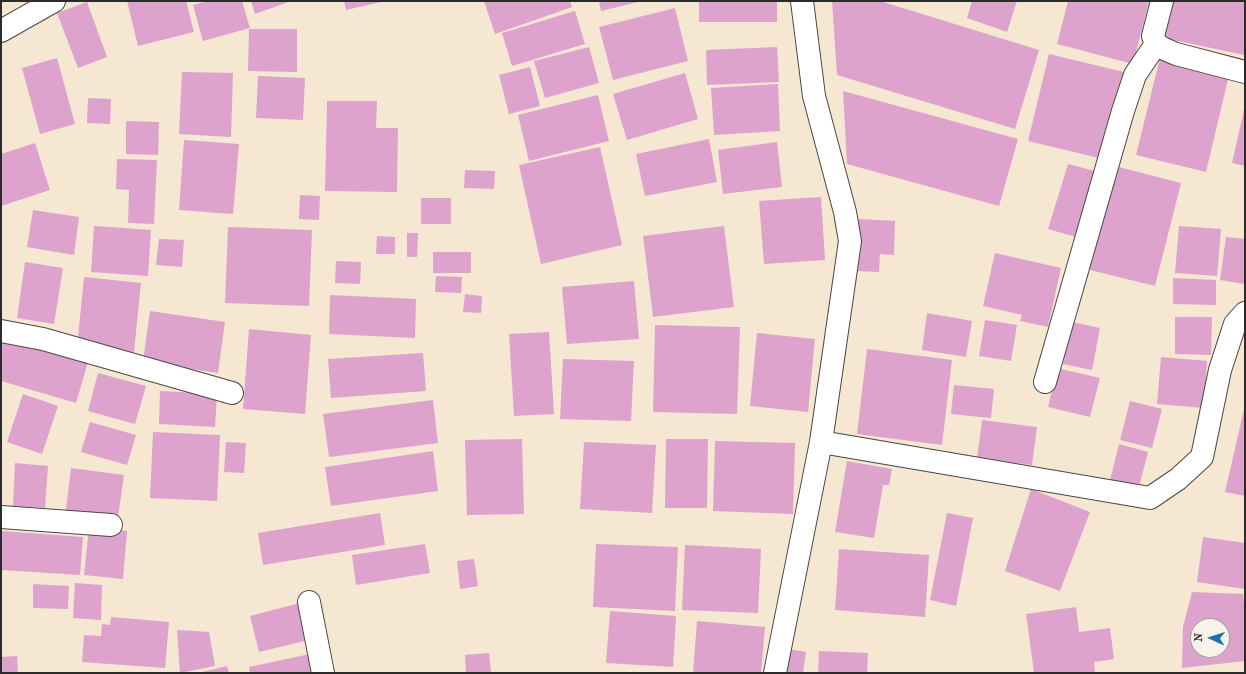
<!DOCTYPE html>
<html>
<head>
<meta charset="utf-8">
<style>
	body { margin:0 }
	#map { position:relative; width:1246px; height:674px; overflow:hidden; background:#f5e7d2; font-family:"IM FELL French Canon",serif }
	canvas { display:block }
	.frame { position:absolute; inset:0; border:2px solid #2b2b2b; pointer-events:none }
	.north { position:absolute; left:1190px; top:618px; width:40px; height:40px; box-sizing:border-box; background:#f7f3e8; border:1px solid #a5a39c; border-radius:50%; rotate:273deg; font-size:11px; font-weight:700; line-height:16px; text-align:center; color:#2b2b2b }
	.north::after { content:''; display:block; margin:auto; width:14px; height:18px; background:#1f6fb2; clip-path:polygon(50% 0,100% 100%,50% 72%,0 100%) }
</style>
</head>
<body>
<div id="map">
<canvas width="1246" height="674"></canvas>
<div class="frame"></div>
<div class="north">N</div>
</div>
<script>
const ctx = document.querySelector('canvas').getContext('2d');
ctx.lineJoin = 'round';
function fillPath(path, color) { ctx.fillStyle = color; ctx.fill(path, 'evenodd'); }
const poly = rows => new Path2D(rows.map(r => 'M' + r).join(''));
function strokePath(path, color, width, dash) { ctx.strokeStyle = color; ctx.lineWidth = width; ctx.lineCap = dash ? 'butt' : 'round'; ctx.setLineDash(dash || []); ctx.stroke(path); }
const building = poly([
	[127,1,186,1,194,32,138,46],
	[208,1,242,1,250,28,203,41,193,5],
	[251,1,291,1,255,14],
	[344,1,381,1,381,2,346,10],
	[484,1,570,1,572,7,495,34],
	[599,1,638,1,638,2,601,11],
	[699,1,777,1,777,22,699,22],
	[832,1,880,1,1039,50,1015,129,837,75],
	[972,1,1017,1,1007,32,967,18],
	[1068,1,1149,1,1133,64,1057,44],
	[1172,1,1245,1,1245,49,1244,55,1164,38],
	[87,2,107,57,78,68,57,13],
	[675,8,688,61,613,80,599,27],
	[575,11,585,44,512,66,502,33],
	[249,29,297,29,297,72,248,71],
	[589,47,599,83,545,98,534,61],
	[777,47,779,82,707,85,706,50],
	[1049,54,1124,72,1103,159,1028,141],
	[57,58,75,124,40,134,22,68],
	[1160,58,1229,75,1206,172,1136,155],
	[530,67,540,106,509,114,499,75],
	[182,72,233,73,231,137,179,134],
	[685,73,698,119,627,140,613,94],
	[258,76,305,78,303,120,256,118],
	[778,84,780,131,714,135,711,88],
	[843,91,1018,139,999,206,847,164],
	[598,95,609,141,529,161,518,115],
	[88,98,111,99,110,124,87,123],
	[327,101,377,101,376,128,398,128,397,192,325,191],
	[1244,110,1245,110,1245,166,1232,163],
	[126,121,159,122,158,155,126,154],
	[709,139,717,182,645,196,636,154],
	[184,140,239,144,233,214,179,210],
	[777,142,782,187,723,194,718,150],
	[35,143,50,190,1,206,1,154],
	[600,147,622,245,541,264,519,165],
	[117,159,157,160,154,224,128,223,129,190,116,189],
	[1068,164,1095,171,1076,237,1048,229],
	[1111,165,1181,183,1155,286,1086,269],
	[465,170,495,171,494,189,464,188],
	[300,195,320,196,319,220,299,219],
	[821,197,825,260,764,264,759,201],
	[421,198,451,198,451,224,421,224],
	[33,210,79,217,74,255,27,247],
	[858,219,895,221,894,255,880,254,879,272,855,271],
	[94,226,151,230,148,276,91,272],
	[724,226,734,307,653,317,643,236],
	[1179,226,1221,229,1217,276,1175,273],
	[228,227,312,230,309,306,225,303],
	[407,233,418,233,417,257,407,257],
	[377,236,395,237,395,254,376,254],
	[1226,237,1245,239,1244,284,1220,280],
	[159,239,184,240,182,267,156,265],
	[433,252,471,252,471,273,433,273],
	[995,253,1061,268,1048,327,1020,321,1022,315,983,306],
	[336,261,361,262,360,284,335,283],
	[25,262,63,268,54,324,17,318],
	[436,276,462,277,461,293,435,292],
	[84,277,141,283,134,352,77,347],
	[1173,278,1216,280,1216,305,1173,304],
	[634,281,639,339,567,344,562,287],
	[465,294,482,296,481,313,463,312],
	[330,295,416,299,415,338,329,334],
	[150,311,225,322,218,373,143,362],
	[927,313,972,321,966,357,922,350],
	[1175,317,1212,317,1211,355,1175,354],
	[985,320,1017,325,1011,361,979,356],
	[1072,322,1100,328,1092,370,1063,364],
	[655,325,740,327,737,414,653,412],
	[249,329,311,335,305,414,243,409],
	[549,332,554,414,514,416,509,334],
	[757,333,815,339,808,412,750,406],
	[1,336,88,362,76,403,1,381],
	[867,349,952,360,942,445,857,434],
	[423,353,426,391,331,398,328,359],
	[1161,357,1207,361,1204,408,1157,404],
	[563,359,634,361,631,421,560,419],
	[1057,368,1100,378,1090,417,1048,407],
	[98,373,146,386,135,424,88,411],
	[954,385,994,389,991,418,951,414],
	[160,391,217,394,215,427,159,424],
	[23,394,58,406,42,454,7,442],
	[433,400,438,443,329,457,323,414],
	[1130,401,1162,409,1152,448,1120,440],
	[1244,409,1245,409,1245,496,1225,492],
	[982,420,1037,427,1032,465,977,458],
	[90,422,136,435,127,465,81,452],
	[153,432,220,435,217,501,150,498],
	[522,439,524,514,467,515,465,440],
	[666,439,708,439,707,508,665,508],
	[715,441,795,443,793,514,713,511],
	[226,442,246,443,244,473,224,472],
	[584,442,656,445,652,513,580,509],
	[1119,444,1148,452,1139,487,1110,480],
	[433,451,438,491,331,506,325,467],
	[847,461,892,469,889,485,883,485,874,538,835,532],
	[15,463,48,466,45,508,13,506],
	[71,468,124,475,118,517,66,510],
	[1031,489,1090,512,1060,591,1005,571],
	[380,513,385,545,263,565,258,533],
	[947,513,973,518,956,606,930,600],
	[89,528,127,531,123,579,84,575],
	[1,531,83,537,80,575,1,570],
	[1203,537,1245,543,1245,589,1197,582],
	[425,544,430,573,356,585,352,555],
	[596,544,678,547,675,611,593,607],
	[685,545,761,549,758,613,682,610],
	[839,549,929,555,925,617,835,610],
	[474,559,478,586,460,589,457,561],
	[75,583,102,585,101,620,73,618],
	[33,584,69,586,68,609,33,608],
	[1192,592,1243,594,1245,612,1245,661,1182,668,1183,627],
	[1198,626,1222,626,1222,650,1198,650],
	[304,602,313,639,259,652,250,616],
	[1076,607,1079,632,1110,628,1114,659,1094,662,1095,673,1034,673,1026,614],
	[610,611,676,616,673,667,606,663],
	[111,617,169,622,165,668,82,662,84,635,101,636,102,624,110,625],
	[697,621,765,627,761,673,693,673],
	[177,630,209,632,215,666,180,673],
	[788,649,806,652,803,673,785,673],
	[819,651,868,653,867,673,818,673],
	[489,653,491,673,466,673,465,655],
	[310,654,314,673,250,673,249,667],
	[17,656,18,673,1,673,1,657],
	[227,666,229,673,202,673,202,672]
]);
const minor = poly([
	[1162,1,1153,36,1156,44,1162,48,1176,54,1245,72],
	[1,31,54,1],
	[1,331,43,339,232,393],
	[1045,382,1123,111,1135,75,1156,44],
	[821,442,1150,498,1178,479,1202,457,1220,370,1235,324,1245,313],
	[1,517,111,525],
	[309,602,323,673],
	[775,673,821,442,850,241,845,212,814,96,802,1]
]);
fillPath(building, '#dda3cd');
strokePath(minor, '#494744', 24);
strokePath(minor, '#fff', 22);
</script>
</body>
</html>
